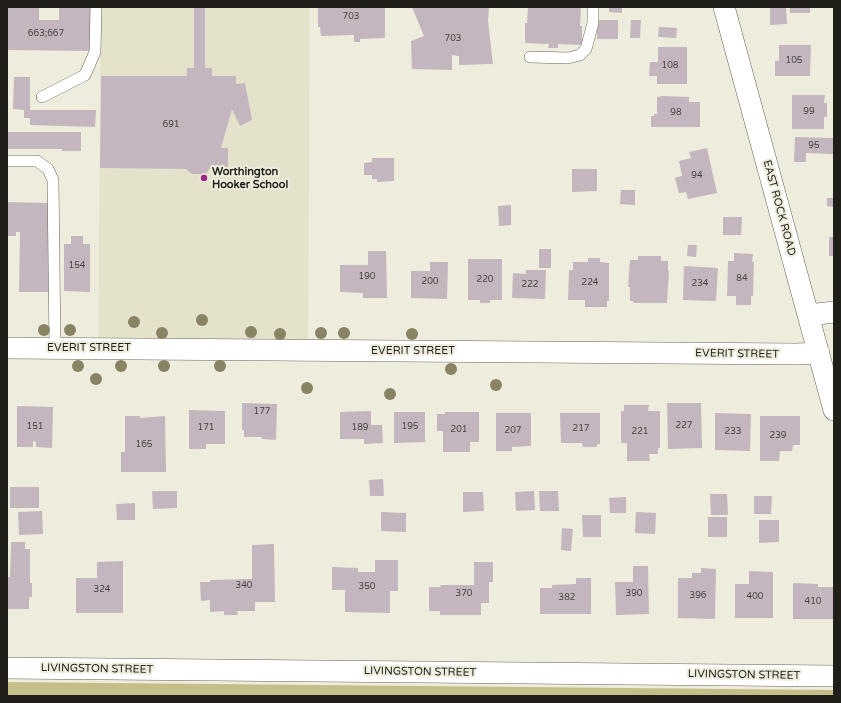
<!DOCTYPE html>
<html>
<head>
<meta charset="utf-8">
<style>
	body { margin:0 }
	#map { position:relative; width:841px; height:703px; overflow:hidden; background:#eeecdd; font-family:"Varela Round",sans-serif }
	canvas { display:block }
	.frame { position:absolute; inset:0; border:8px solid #201f1a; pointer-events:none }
</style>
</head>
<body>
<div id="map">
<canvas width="841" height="703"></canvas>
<div class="frame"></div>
</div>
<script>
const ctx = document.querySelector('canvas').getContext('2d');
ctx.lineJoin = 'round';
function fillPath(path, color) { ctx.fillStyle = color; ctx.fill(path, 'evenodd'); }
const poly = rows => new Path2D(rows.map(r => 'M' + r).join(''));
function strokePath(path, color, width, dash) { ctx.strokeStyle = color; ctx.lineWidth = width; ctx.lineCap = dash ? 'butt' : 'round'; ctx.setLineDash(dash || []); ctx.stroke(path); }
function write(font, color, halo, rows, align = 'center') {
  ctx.font = font + ' "Varela Round",sans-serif'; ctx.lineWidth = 4; ctx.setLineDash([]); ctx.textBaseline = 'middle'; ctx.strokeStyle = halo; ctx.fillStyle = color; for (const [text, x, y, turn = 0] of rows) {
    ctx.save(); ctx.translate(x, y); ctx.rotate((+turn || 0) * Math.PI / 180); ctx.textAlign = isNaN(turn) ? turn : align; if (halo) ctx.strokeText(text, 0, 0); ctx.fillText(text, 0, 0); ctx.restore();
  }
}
const built = poly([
	[101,7,310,7,308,350,98,348]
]);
const green = poly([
	[7,682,834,690,834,696,7,696]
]);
const building = poly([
	[8,7,39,7,39,20,59,20,59,7,90,7,90,51,7,50],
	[194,7,205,7,205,68,212,68,212,76,236,76,236,84,245,83,252,120,240,126,232,109,221,148,228,148,228,170,209,169,206,174,192,174,186,169,100,168,101,76,187,76,187,68,194,68],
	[318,7,385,7,385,38,360,39,360,42,354,42,354,35,321,36,320,27,318,27],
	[412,7,489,7,488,21,493,64,459,65,459,56,452,55,452,70,412,69,411,41,424,36],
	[528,7,581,7,580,26,582,26,582,45,558,44,558,48,548,48,549,44,525,43,525,23,527,23],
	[609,7,622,7,622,13,609,12],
	[770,7,786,7,787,24,770,25],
	[790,7,810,7,810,13,790,13],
	[597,20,618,20,618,39,597,39],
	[631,20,641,20,640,38,630,38],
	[659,27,677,28,676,38,658,37],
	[779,45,811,45,810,76,775,76,775,61,779,61],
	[658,47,687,47,687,84,657,84,657,76,649,76,650,62,658,62],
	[14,77,30,77,30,110,96,110,95,127,30,125,30,118,24,118,24,110,13,109],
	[792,95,825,95,824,103,827,103,827,117,824,117,824,129,792,129],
	[663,96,689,97,689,102,700,102,700,127,651,127,651,116,654,116,654,114,657,114,657,97],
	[7,132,81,132,81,151,62,151,62,149,7,149],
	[795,137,833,138,833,154,806,153,806,162,794,162],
	[707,148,717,193,688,199,686,192,679,193,675,178,682,176,679,161,691,158,689,152],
	[372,158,394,158,394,181,377,182,377,179,372,179,372,175,364,175,364,163,372,162],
	[572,169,597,169,597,191,572,192],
	[621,190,635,190,635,205,620,204],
	[827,198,834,198,834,207,827,206],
	[7,202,48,203,48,274,51,274,51,292,19,292,20,232,16,232,16,236,7,236],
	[511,205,511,225,499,226,498,206],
	[723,217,742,217,741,235,723,235],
	[71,236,83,236,83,244,90,244,90,292,64,291,64,244,71,244],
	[829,237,834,237,834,256,829,256],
	[688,245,697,245,696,257,687,256],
	[539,249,551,249,551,268,539,268],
	[368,251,386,251,387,298,363,298,363,293,340,292,340,265,368,265],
	[734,253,753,254,752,262,754,262,753,296,751,296,751,305,736,305,736,296,727,296,728,261,734,261],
	[638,256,661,256,661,261,668,261,668,271,669,271,667,303,633,303,633,301,630,301,630,287,628,287,630,260,638,260],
	[588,258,600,258,600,262,609,263,609,301,607,301,607,307,585,307,585,300,568,300,569,270,573,270,573,262,588,262],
	[468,259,502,259,502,300,490,300,490,303,480,303,480,300,468,300],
	[430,262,448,262,447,299,411,298,411,271,430,271],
	[684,266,718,268,716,301,683,300],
	[526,270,546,270,545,299,512,298,513,273,526,274],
	[242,403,277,404,276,440,263,439,261,437,244,437,244,430,242,430],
	[667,403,701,403,702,448,668,449],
	[624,405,649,405,648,411,660,411,660,448,658,448,658,454,649,454,650,461,627,461,627,443,621,443,621,411,624,411],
	[17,406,53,407,52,448,36,447,36,442,33,441,33,447,17,447],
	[189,410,225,411,225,444,206,444,206,449,189,449],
	[371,411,371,425,382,425,383,443,364,444,364,439,340,439,340,412],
	[394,412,425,412,425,442,394,443],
	[445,412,479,412,479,442,470,442,470,452,443,452,443,431,437,431,437,414,445,414],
	[496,413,531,413,531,446,512,447,512,451,496,451],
	[560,413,600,413,600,444,597,444,597,447,583,447,582,443,561,443],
	[715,413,751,414,750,451,715,450],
	[125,416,140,416,140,418,165,416,166,472,121,472,121,452,125,452],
	[760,416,800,416,800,445,793,445,792,451,780,451,779,461,760,461],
	[383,479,384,496,370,496,369,480],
	[10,487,39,487,39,508,10,508],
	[152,491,177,491,177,508,153,509],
	[534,491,535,510,516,511,515,492],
	[539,491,558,491,559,511,540,511],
	[463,492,483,492,484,511,463,512],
	[710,494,727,494,728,515,711,515],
	[754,496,772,496,771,514,754,514],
	[626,497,626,513,610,513,609,498],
	[135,503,135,520,117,520,116,504],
	[42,511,43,534,19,535,18,512],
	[381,512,406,513,406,532,381,531],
	[636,512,656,513,655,534,635,533],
	[582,515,601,515,601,537,583,537],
	[708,517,727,517,727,537,708,537],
	[759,520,779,520,779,542,759,543],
	[562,528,573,529,571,551,561,550],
	[11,542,25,542,25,549,30,549,30,583,32,583,32,597,29,597,29,609,7,609,7,577,10,577],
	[274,544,275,602,255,602,255,611,237,611,238,615,224,615,224,611,210,612,210,600,201,601,200,582,210,582,210,580,252,579,252,545],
	[375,560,398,560,398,591,390,591,390,613,345,612,345,590,332,590,332,567,358,568,358,572,375,572],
	[123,561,123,613,76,613,76,578,97,578,97,562],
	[474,562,493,562,493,582,489,582,489,603,481,603,481,615,440,615,440,611,429,611,429,587,441,587,440,585,474,585],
	[633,566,648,566,649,614,616,615,615,582,633,582],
	[701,568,716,569,715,619,678,618,678,578,692,578,692,573,701,573],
	[749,571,773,572,773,618,735,618,735,584,749,584],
	[576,578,591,578,591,614,540,614,540,588,552,588,552,585,576,584],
	[793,583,818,584,818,587,834,587,833,619,793,619]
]);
const service = poly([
	[530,57,568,58,580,55,586,49,593,23,593,7],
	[42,97,85,75,95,52,96,7],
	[7,161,37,161,48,169,53,180,55,348]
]);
const minor = poly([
	[724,7,834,410],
	[809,315,834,312],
	[7,348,797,354,819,353],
	[7,668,834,676]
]);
const trees = [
	[202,320],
	[134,322],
	[44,330],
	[70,330],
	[251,332],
	[162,333],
	[321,333],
	[344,333],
	[280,334],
	[412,334],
	[78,366],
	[121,366],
	[164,366],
	[220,366],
	[451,369],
	[96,379],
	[496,385],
	[307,388],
	[390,394]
];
const markers = [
	[204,178,4,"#9a2784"]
];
const numberNames = [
	["703",351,17],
	["663;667",46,34],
	["703",453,39],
	["105",794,61],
	["108",670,66],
	["99",809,112],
	["98",676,113],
	["691",171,125],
	["95",814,146],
	["94",697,176],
	["154",77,266],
	["190",367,277],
	["84",742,279],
	["220",485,280],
	["200",430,282],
	["224",590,283],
	["234",700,284],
	["222",530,285],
	["177",262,412],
	["227",684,426],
	["151",35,427],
	["195",410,427],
	["171",206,428],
	["189",360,428],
	["217",581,429],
	["201",459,430],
	["207",513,431],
	["221",640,432],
	["233",733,432],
	["239",778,436],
	["165",144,445],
	["340",244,586],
	["350",367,587],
	["324",102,590],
	["370",464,594],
	["390",634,594],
	["396",698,596],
	["400",755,597],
	["382",567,598],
	["410",813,602]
];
const poiNames = [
	["Worthington",212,172],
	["Hooker School",212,185]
];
const streetNames = [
	["EAST ROCK ROAD",779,208,75],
	["EVERIT STREET",89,348],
	["EVERIT STREET",413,351],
	["EVERIT STREET",737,354,1],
	["LIVINGSTON STREET",97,669,1],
	["LIVINGSTON STREET",420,672,1],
	["LIVINGSTON STREET",744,675,1]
];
fillPath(built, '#e5e2cc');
fillPath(green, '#c6be88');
fillPath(building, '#c3b6bf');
strokePath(service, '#676558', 12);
strokePath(minor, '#676558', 22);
strokePath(service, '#fff', 11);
strokePath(minor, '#fff', 21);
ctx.fillStyle = '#888363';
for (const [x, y] of trees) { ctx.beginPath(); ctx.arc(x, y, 6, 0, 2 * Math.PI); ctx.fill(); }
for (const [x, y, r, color] of markers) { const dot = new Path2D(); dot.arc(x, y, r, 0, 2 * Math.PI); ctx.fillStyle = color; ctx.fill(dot); strokePath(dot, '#eeecdd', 1.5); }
write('9px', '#494543', null, numberNames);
write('bold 11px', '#201f1a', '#eeecdd', poiNames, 'left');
write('11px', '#201f1a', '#eeecdd', streetNames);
</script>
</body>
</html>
